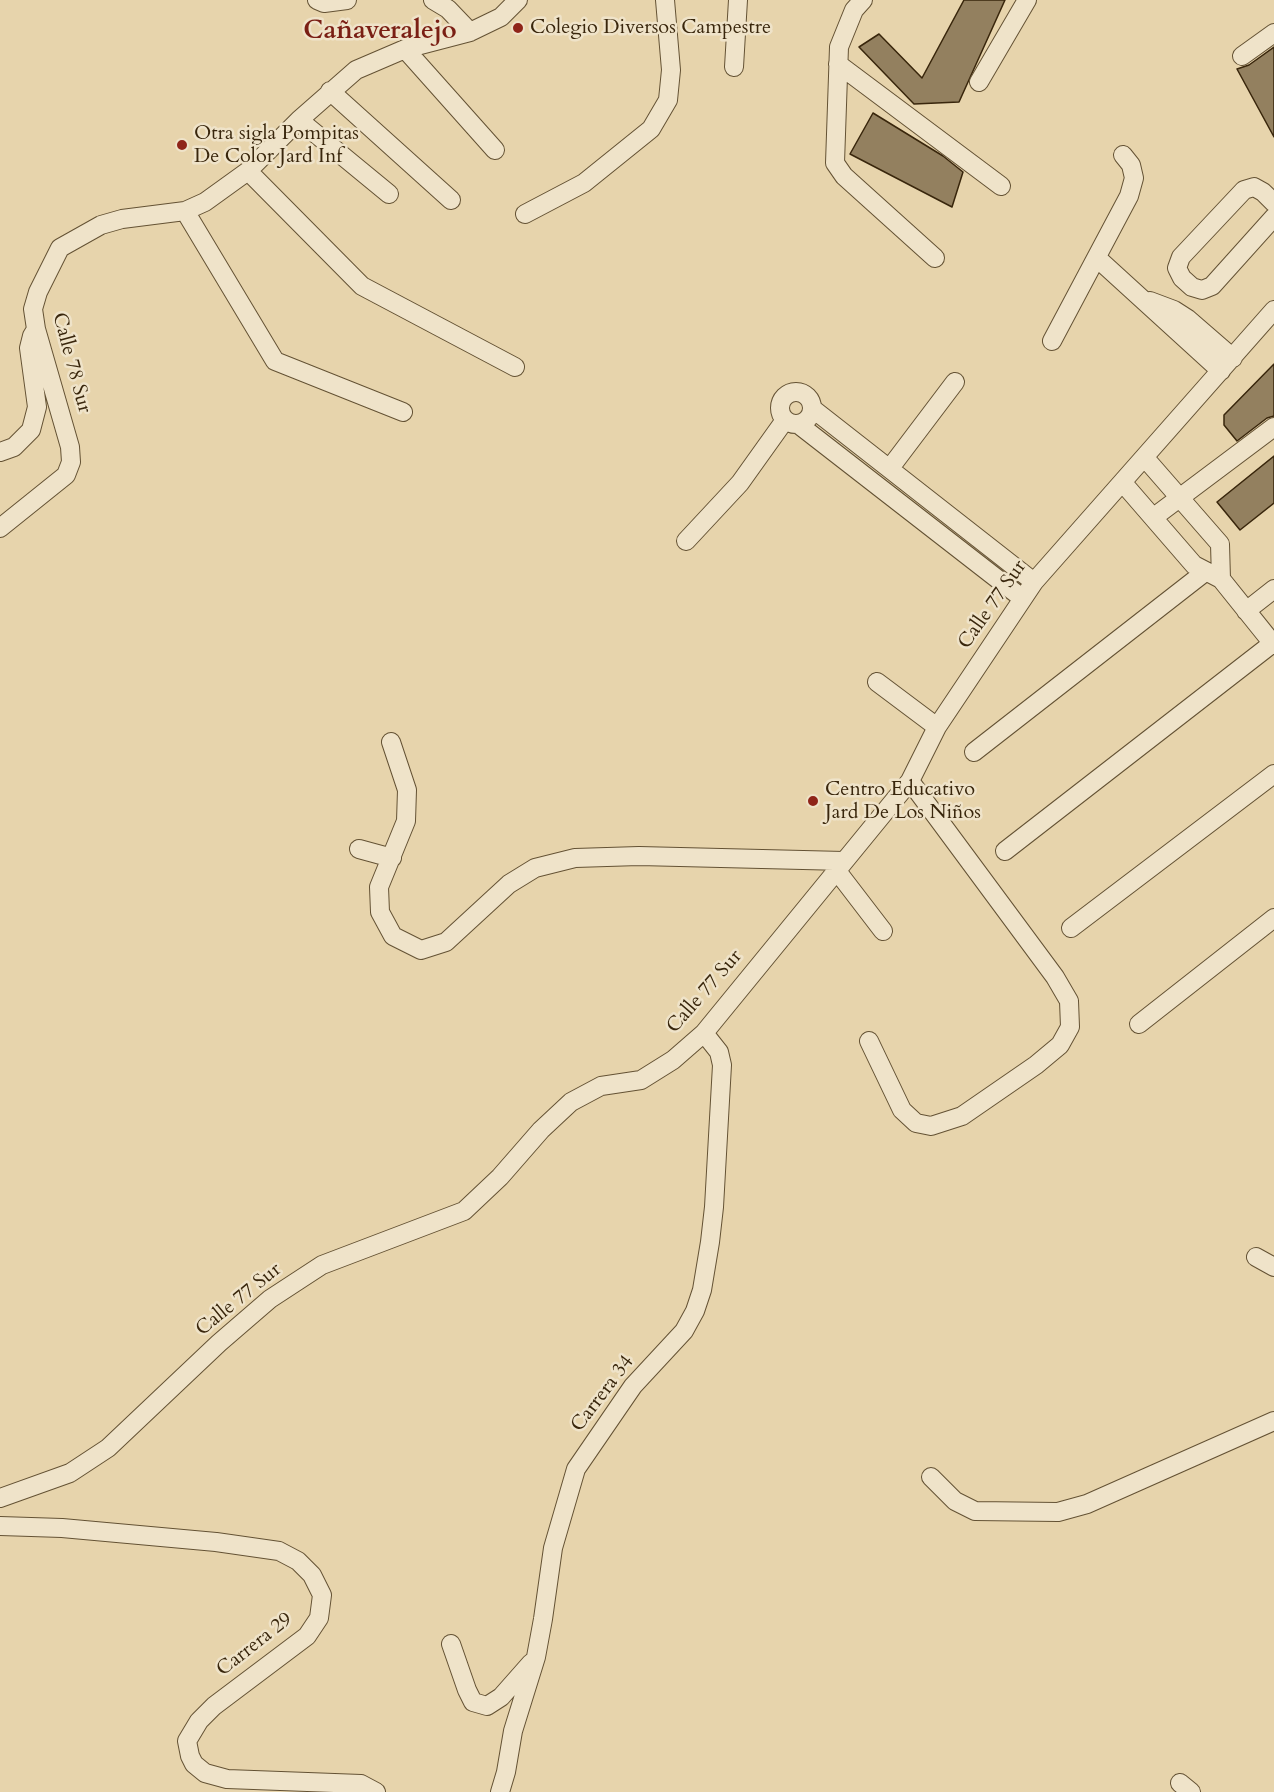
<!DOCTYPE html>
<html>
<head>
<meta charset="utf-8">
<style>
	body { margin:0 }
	canvas { display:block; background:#e7d4ac }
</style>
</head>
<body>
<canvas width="1274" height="1792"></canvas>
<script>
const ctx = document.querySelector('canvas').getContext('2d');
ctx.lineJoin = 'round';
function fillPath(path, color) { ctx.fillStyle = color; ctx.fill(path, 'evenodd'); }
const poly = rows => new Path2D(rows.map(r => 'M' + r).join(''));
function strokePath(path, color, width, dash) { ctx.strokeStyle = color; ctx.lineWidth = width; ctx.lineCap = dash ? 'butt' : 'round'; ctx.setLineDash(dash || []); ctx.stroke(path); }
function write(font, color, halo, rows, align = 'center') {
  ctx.font = font + ' Cardo,serif'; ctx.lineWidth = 5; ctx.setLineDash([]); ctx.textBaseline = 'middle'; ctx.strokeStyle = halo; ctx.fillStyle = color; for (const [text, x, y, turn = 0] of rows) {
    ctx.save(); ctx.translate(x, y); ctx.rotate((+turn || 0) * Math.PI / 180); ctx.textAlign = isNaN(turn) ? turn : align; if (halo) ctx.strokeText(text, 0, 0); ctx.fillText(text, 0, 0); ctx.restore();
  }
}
const building = poly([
	[964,0,1005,0,959,102,914,104,859,47,879,34,922,78,964,0],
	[1274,47,1274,137,1237,69,1249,65,1274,47],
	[873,113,943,156,963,172,952,207,850,154,873,113],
	[1274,364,1274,416,1267,418,1237,441,1224,425,1224,415,1274,364],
	[1274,456,1274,503,1240,530,1217,502,1274,456]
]);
const minor = poly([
	[317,0,324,3,347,0],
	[433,0,448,9,470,32],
	[863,0,854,10,839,47,835,163,844,176,935,258],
	[405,49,495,150],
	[1242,56,1274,33],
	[838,64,1001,186],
	[734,67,738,0],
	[979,82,1027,0],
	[330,91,451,200],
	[299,120,389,194],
	[248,171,362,286,515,367],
	[1274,203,1263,192,1254,187,1244,190,1181,257,1177,268,1182,278,1192,287,1202,290,1212,286,1274,217],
	[185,211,275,361,403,412],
	[525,214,584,183,651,129,668,100,671,70,665,0],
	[1097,258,1221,371],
	[1150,301,1174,310,1188,319,1233,358],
	[1052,341,1129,196,1134,178,1131,165,1123,155],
	'780 408a16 16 0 1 1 32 0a16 16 0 1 1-32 0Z',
	[813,409,1034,582],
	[798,424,1022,598],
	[0,452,14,447,31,430,37,407,29,348,32,336,35,331],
	[1145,458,1220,544,1221,579],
	[890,468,955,382],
	[1123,483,1194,565,1221,579,1274,645],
	[1154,517,1274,427],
	[0,528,66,475,71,462,70,447,36,329,33,309,38,292,60,248,101,225,122,219,185,211,205,202,248,171,299,120,356,70,405,49,470,32,501,17,518,0],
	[686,541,740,483,785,420],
	[1246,611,1274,589],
	[877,682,937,727],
	[391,742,407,790,406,821,379,887,380,912,393,936,421,950,446,942,509,884,535,868,575,858,639,856,844,861],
	[974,752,1205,572],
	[359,849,392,858],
	[1005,851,1273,643],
	[837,871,883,931],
	[1071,928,1274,774],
	[1139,1024,1274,918],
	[869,1041,902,1110,916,1123,931,1126,962,1116,1036,1065,1060,1045,1070,1027,1069,1001,1055,977,910,781],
	[1256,1257,1274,1267],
	[931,1477,955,1501,975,1511,1058,1512,1087,1504,1274,1421],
	[0,1498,70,1473,108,1448,219,1343,270,1299,322,1265,464,1211,500,1177,541,1130,571,1102,601,1086,641,1080,673,1060,704,1033,910,781,937,727,1034,582,1274,310],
	[0,1526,62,1528,216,1542,279,1551,298,1561,312,1575,322,1595,319,1618,307,1636,214,1706,199,1721,187,1741,190,1756,194,1764,205,1773,227,1779,361,1784,376,1792],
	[451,1644,467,1690,473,1702,487,1706,501,1697,531,1663],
	[1180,1783,1191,1792],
	[500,1792,506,1772,513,1731,536,1657,543,1619,553,1548,576,1469,633,1386,684,1331,695,1311,702,1290,710,1242,714,1207,722,1065,719,1052,704,1033]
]);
const markers = [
	[518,28,6,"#8f2418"],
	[182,145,6,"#8f2418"],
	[813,801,6,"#8f2418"]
];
const poiNames = [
	["Colegio Diversos Campestre",530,28],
	["Otra sigla Pompitas",194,134],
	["De Color Jard Inf",194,157],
	["Centro Educativo",825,790],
	["Jard De Los Niños",825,813]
];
const streetNames = [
	["Calle 78 Sur",71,363,75],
	["Calle 77 Sur",993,605,-55],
	["Calle 77 Sur",705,992,-49],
	["Calle 77 Sur",239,1300,-39],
	["Carrera 34",603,1394,-53],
	["Carrera 29",255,1645,-38]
];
const districtNames = [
	["Cañaveralejo",380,32]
];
fillPath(building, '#93805f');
strokePath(building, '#39260c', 1.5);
strokePath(minor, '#645234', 20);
strokePath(minor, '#efe3c9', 18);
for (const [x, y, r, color] of markers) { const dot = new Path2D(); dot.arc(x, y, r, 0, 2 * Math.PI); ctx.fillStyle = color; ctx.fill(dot); strokePath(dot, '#efe3c9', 2); }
write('20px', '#39260c', '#efe3c9', poiNames, 'left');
write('20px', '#39260c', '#efe3c9', streetNames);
write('bold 26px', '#7a1f14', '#efe3c9', districtNames);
</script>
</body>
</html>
